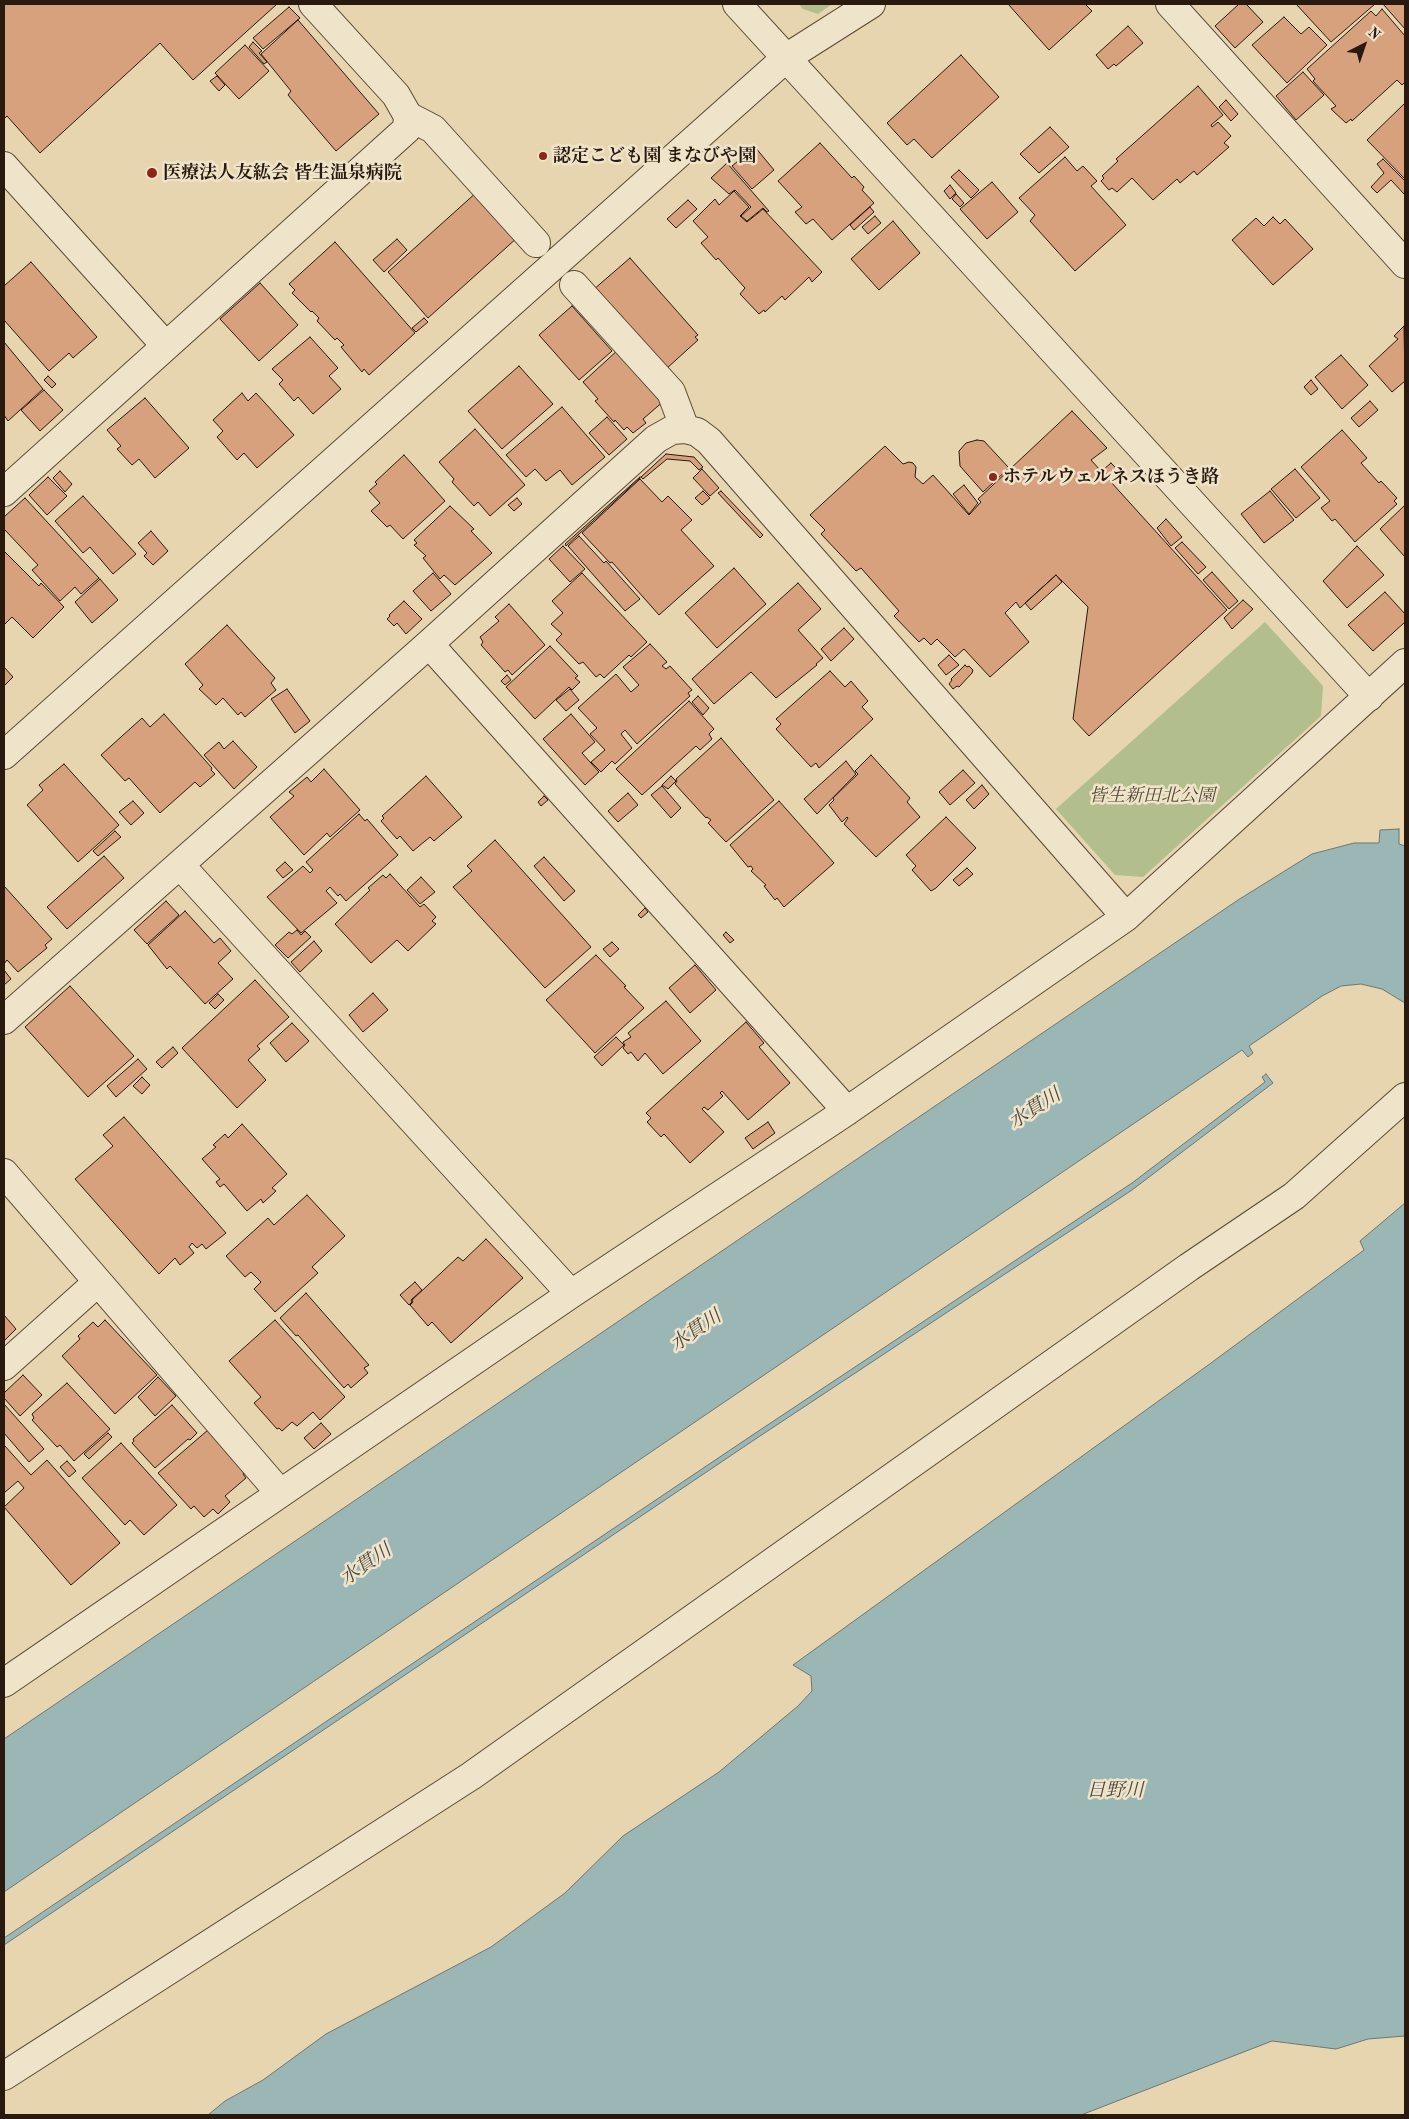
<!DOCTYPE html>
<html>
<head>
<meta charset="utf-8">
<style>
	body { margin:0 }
	#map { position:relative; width:1409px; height:2119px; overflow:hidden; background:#e6d5ae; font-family:"Old Standard TT",serif }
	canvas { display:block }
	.frame { position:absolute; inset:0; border:5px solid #29190e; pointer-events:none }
	.north { position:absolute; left:1339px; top:20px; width:50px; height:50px; -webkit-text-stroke:4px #efe4ca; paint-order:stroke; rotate:41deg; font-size:14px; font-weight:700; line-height:20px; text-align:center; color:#29190e }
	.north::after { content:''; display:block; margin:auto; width:18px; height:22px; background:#29190e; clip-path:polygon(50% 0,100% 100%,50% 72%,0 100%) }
</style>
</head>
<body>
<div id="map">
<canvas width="1409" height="2119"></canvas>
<div class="frame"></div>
<div class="north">N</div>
</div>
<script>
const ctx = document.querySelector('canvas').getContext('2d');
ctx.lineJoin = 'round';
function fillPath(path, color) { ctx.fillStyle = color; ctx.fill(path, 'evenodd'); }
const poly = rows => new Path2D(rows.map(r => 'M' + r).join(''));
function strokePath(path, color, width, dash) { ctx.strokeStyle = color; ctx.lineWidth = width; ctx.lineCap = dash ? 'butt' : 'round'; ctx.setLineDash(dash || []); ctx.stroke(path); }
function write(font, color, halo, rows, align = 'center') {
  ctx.font = font + ' "Old Standard TT","Noto Serif JP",serif'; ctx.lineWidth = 5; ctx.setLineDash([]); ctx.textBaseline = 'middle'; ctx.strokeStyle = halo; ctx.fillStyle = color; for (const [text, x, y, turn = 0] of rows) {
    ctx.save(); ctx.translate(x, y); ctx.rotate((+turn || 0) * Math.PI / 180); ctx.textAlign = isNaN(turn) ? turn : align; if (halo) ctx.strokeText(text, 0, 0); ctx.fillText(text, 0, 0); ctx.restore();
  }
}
const green = poly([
	[799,4,832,4,818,14,803,9],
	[1265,622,1323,686,1321,716,1143,877,1115,875,1056,809]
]);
const water = poly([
	[1399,829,1399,844,1405,846,1405,1003,1382,989,1361,984,1341,986,1322,996,1249,1046,1253,1053,1248,1057,1242,1050,4,1892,4,1739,1238,900,1312,854,1354,843,1379,843,1380,830,1399,829],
	[1266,1074,1273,1083,1132,1190,754,1440,4,1945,4,1938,751,1436,1132,1183,1265,1082,1262,1077,1266,1074],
	[1405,1203,1405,2036,1368,2039,1336,2049,1272,2041,1081,2115,208,2115,225,2101,263,2080,326,2034,491,1947,565,1893,623,1836,719,1772,798,1706,812,1691,811,1676,793,1665,1211,1363,1364,1250,1360,1241,1405,1203]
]);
const building = poly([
	[4,4,277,4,193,80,160,43,40,153,7,116,4,119,4,4],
	[1008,4,1085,4,1092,11,1049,50,1008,4],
	[1239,4,1246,4,1263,22,1235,48,1215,26,1239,4],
	[1296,4,1375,4,1331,42,1296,4],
	[1383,4,1405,4,1405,29,1383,4],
	[289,7,300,18,263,49,253,38,289,7],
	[1382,9,1405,36,1405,82,1402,85,1397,80,1352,121,1351,119,1346,123,1331,109,1336,106,1313,81,1315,79,1307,69,1371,11,1376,16,1382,9],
	[1284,17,1301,34,1309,27,1327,45,1287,83,1252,45,1284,17],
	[298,20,379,114,336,151,288,95,291,91,261,54,298,20],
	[1128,26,1143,43,1116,66,1114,64,1108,69,1096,55,1128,26],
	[253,42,262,51,259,53,267,62,264,64,249,47,253,42],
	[245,45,269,71,239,99,215,73,245,45],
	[961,55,999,97,932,158,914,139,907,145,887,123,961,55],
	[1303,72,1324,95,1296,120,1276,96,1303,72],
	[217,76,225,85,219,91,210,81,217,76],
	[1198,86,1223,115,1211,125,1212,127,1218,122,1231,136,1224,143,1229,147,1197,175,1194,171,1180,183,1177,179,1153,200,1132,178,1117,192,1112,188,1109,190,1101,181,1104,178,1102,176,1118,161,1116,159,1198,86],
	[1226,100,1238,114,1231,121,1219,107,1226,100],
	[1405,103,1405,179,1367,140,1405,103],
	[1050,127,1069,147,1039,173,1020,154,1050,127],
	[820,143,852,178,854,176,864,187,862,190,874,203,832,240,813,219,806,224,795,212,802,207,778,181,820,143],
	[755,147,774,170,752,189,732,166,755,147],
	[1065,157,1077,171,1083,166,1097,181,1091,186,1126,225,1075,271,1030,221,1035,215,1019,198,1065,157],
	[1383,159,1405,181,1405,195,1391,180,1377,193,1371,187,1384,173,1377,164,1383,159],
	[727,163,769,211,767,212,763,208,747,221,741,216,751,207,735,190,729,194,711,178,727,163],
	[959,170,979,190,971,198,951,177,959,170],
	[992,182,1018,212,987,239,960,209,992,182],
	[950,185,956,193,950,199,944,191,950,185],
	[478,191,518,237,428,318,388,272,478,191],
	[734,191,749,207,740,216,747,222,763,209,822,272,812,282,809,277,785,300,782,296,765,312,764,310,759,314,740,294,745,288,718,258,716,260,701,243,708,237,693,221,715,199,719,205,734,191],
	[956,194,964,203,960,207,952,199,956,194],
	[688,200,697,209,676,228,667,219,688,200],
	[870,207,874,212,854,230,850,225,870,207],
	[875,216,881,223,868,234,862,227,875,216],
	[1273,217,1280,224,1285,219,1313,249,1273,285,1232,240,1256,218,1264,226,1273,217],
	[893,221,920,253,879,290,851,259,893,221],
	[397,239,407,250,384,272,373,260,397,239],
	[335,242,415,333,369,375,364,369,362,372,341,347,344,345,337,338,335,340,317,321,319,318,312,311,311,312,292,293,295,290,289,284,335,242],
	[630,258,698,335,695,337,698,340,666,369,618,312,616,314,593,290,630,258],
	[31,262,97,337,73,358,69,353,49,371,4,320,4,286,31,262],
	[260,283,298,325,259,361,220,319,260,283],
	[572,306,612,351,579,380,539,335,572,306],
	[424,318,428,322,416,332,412,328,424,318],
	[1404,326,1405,381,1392,392,1369,366,1398,339,1394,336,1404,326],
	[310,337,338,368,329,376,341,389,313,414,298,397,294,401,279,384,283,380,272,369,310,337],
	[4,342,43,389,8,421,4,415,4,342],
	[619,349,665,400,643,419,646,423,633,433,627,427,624,430,615,420,614,422,595,401,598,399,583,382,619,349],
	[1341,355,1368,385,1342,409,1315,377,1341,355],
	[519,366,553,404,502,449,468,411,519,366],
	[48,376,56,384,52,388,44,380,48,376],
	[1311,380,1318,389,1311,395,1304,387,1311,380],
	[44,390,63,410,40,431,21,410,44,390],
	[242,393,248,401,256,393,294,435,257,468,244,453,237,460,217,437,223,431,213,420,242,393],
	[145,398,189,448,155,478,139,459,132,465,117,449,121,446,107,430,145,398],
	[1370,401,1378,410,1359,427,1351,418,1370,401],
	[562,407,605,457,572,485,560,470,546,481,535,469,526,477,506,455,562,407],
	[1072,411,1107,448,1091,460,1227,610,1089,736,1073,719,1088,607,1056,575,1020,608,1016,602,1005,613,1029,642,990,677,964,649,955,657,937,639,931,645,924,638,919,642,894,616,899,611,861,568,856,571,821,534,825,530,810,515,885,446,903,464,909,462,913,463,916,467,915,477,923,484,933,475,969,515,981,502,978,499,1072,411],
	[607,417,627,439,609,455,589,433,607,417],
	[475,429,525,485,490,516,478,502,474,506,452,482,454,479,439,462,475,429],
	[1342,430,1367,458,1361,463,1379,483,1381,481,1397,498,1394,501,1397,504,1355,542,1335,519,1332,521,1321,508,1330,501,1301,467,1342,430],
	[977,440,984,441,1009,468,983,492,960,466,959,451,966,443,977,440],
	[666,454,694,457,703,467,699,470,690,461,667,459,643,479,641,477,666,454],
	[404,455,445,501,403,539,390,525,387,527,371,511,380,503,369,491,377,484,375,482,404,455],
	[1111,463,1118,470,1109,477,1103,470,1111,463],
	[702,469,719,488,710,496,693,478,702,469],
	[1295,469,1320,498,1296,518,1271,489,1295,469],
	[60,471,72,484,65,492,53,478,60,471],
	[48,477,67,496,47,515,29,495,48,477],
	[640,477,640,478,566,546,565,544,640,477],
	[640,479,662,502,668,496,692,520,681,530,714,566,659,615,612,562,610,563,582,533,640,479],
	[964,485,978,503,969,514,953,494,964,485],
	[703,491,710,498,702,505,695,498,703,491],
	[721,491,763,535,760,538,718,493,721,491],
	[1270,491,1294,520,1264,543,1241,514,1270,491],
	[83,496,136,554,113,574,90,547,83,553,55,521,83,496],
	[25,498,99,578,81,594,75,587,60,601,32,570,38,565,4,529,4,517,25,498],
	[517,498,522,504,514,511,508,505,517,498],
	[1405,505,1405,557,1380,529,1405,505],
	[450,506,474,529,471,531,492,553,455,585,444,575,440,579,423,558,426,556,414,545,417,543,414,540,450,506],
	[1166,519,1182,537,1171,546,1157,528,1166,519],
	[151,531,168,551,153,565,144,556,147,553,138,543,151,531],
	[579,536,604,563,606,561,640,599,625,611,568,546,579,536],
	[1182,542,1206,567,1198,574,1175,548,1182,542],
	[563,546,585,569,570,582,549,559,563,546],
	[1357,546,1384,575,1347,608,1323,581,1357,546],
	[4,551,39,586,41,583,64,607,33,638,12,617,4,625,4,551],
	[734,568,766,604,717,648,685,613,734,568],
	[1212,572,1238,601,1229,609,1203,580,1212,572],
	[433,573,451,594,431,611,413,591,433,573],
	[582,573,647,642,631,657,629,655,604,678,600,674,596,677,583,662,579,664,556,640,562,634,551,624,563,613,552,601,582,573],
	[1056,575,1062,582,1031,610,1025,603,1056,575],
	[100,579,118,600,92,623,75,602,100,579],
	[798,583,821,609,798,630,823,658,816,664,817,665,776,698,751,672,714,704,692,679,798,583],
	[1385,592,1405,614,1405,622,1373,651,1348,625,1385,592],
	[1243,600,1253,609,1232,629,1224,618,1243,600],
	[404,601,422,619,406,634,397,623,394,626,387,619,390,616,389,615,404,601],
	[509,604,545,645,512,675,508,670,505,672,481,645,483,642,480,637,499,621,495,617,509,604],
	[227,625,275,678,271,683,276,690,245,717,241,712,238,715,223,698,216,705,199,689,203,685,185,664,227,625],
	[844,628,854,639,831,661,821,649,844,628],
	[650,644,667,662,662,666,666,669,670,666,692,690,688,693,690,696,637,744,625,730,621,734,632,748,615,764,612,761,601,772,591,762,605,750,590,734,597,728,578,708,616,674,631,692,639,685,623,667,650,644],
	[550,646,578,676,575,678,580,682,572,690,569,687,535,719,506,687,550,646],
	[949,655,959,665,946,675,938,665,949,655],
	[965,665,967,667,969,666,973,670,972,673,959,687,957,686,953,689,949,684,952,680,951,679,965,665],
	[4,667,13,677,4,686,4,667],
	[830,671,845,687,851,681,868,701,862,707,873,719,819,768,816,763,811,767,776,729,781,724,776,719,830,671],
	[507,675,511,680,505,685,501,681,507,675],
	[287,689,310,721,295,733,271,699,287,689],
	[570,689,579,700,566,711,556,700,570,689],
	[698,696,709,708,703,715,692,702,698,696],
	[689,701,714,729,709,734,712,739,700,750,696,746,642,795,616,769,689,701],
	[164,714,212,768,211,770,215,774,200,787,195,782,160,813,129,778,125,781,101,755,142,718,150,727,164,714],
	[571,714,595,742,582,753,599,772,585,785,543,739,571,714],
	[721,738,774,800,726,842,708,823,711,820,707,817,706,818,675,784,677,781,676,779,721,738],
	[233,741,257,767,234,789,204,755,219,742,224,749,233,741],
	[871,755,910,798,907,802,920,817,876,857,844,824,848,818,847,817,842,822,829,805,834,800,833,798,858,774,855,771,871,755],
	[846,761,856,774,817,814,804,799,846,761],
	[64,764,119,825,78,862,27,805,43,790,39,785,64,764],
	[324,769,360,810,330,837,327,833,304,855,270,817,294,796,289,792,307,777,311,782,324,769],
	[963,770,975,783,950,805,939,792,963,770],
	[426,776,462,817,434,841,430,837,413,851,400,836,397,839,381,821,384,818,382,816,426,776],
	[671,776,676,781,668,789,662,785,671,776],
	[982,785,989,794,974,809,966,800,982,785],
	[662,786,681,808,671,818,651,795,662,786],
	[628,793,638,805,618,822,608,811,628,793],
	[544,796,548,800,541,806,538,802,544,796],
	[133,801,144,813,131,825,119,812,133,801],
	[779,801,834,863,784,907,777,898,775,900,764,886,766,885,751,871,753,869,751,866,748,867,730,845,779,801],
	[359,814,365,821,367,819,398,855,346,901,340,894,338,896,330,887,326,891,337,903,301,933,267,897,303,866,310,873,313,870,306,862,359,814],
	[946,817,976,848,936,888,931,891,912,870,916,866,906,855,946,817],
	[115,831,121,837,98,856,93,851,115,831],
	[495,840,591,947,545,988,453,887,472,871,467,866,495,840],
	[104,856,124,878,67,929,47,907,104,856],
	[544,857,575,891,564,901,534,866,544,857],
	[285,862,293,870,283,878,276,870,285,862],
	[967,868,973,874,959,886,953,880,967,868],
	[390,874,420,907,424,904,436,917,432,921,436,924,408,951,397,940,371,963,335,924,370,890,368,888,383,875,386,878,390,874],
	[421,877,435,892,420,904,407,890,421,877],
	[4,886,52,939,45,945,47,948,18,972,7,960,4,964,4,886],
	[166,901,179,915,147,944,134,930,166,901],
	[645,908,648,912,641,918,638,915,645,908],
	[185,911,214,943,220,938,231,951,218,963,233,979,205,1004,170,966,167,969,148,945,185,911],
	[297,930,301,935,305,931,311,937,288,958,275,945,289,932,292,934,297,930],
	[726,932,734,940,730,943,723,935,726,932],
	[314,941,322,951,300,972,291,962,314,941],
	[612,942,619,949,610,957,603,949,612,942],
	[596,955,626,986,624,987,644,1008,595,1053,546,1000,596,955],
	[695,965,716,990,690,1013,669,988,695,965],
	[4,970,11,979,4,985,4,970],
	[255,980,289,1017,257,1046,260,1049,248,1060,266,1080,237,1108,182,1048,255,980],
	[70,986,134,1056,88,1097,25,1027,70,986],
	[373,993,388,1010,363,1032,349,1015,373,993],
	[218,994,224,1000,215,1009,209,1003,218,994],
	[666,1001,701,1041,663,1074,645,1053,638,1061,631,1052,628,1054,623,1048,625,1045,623,1042,631,1037,628,1033,666,1001],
	[746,1022,764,1043,759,1047,790,1083,748,1120,722,1091,720,1093,723,1096,708,1110,704,1107,702,1109,724,1132,690,1163,664,1134,661,1137,647,1122,651,1118,646,1113,746,1022],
	[292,1023,309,1041,286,1062,270,1043,292,1023],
	[616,1037,624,1045,602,1066,594,1057,616,1037],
	[173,1047,178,1053,162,1068,156,1062,173,1047],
	[138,1059,147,1069,116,1097,107,1086,138,1059],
	[142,1077,150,1085,142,1094,133,1086,142,1077],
	[124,1117,226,1233,206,1249,202,1244,197,1248,192,1243,189,1247,194,1253,180,1265,175,1258,159,1274,75,1179,113,1146,103,1135,124,1117],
	[768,1122,775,1133,753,1149,745,1138,768,1122],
	[242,1124,287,1174,272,1188,276,1191,263,1203,261,1199,247,1211,224,1184,220,1187,216,1182,220,1179,202,1159,216,1147,213,1145,225,1134,228,1138,242,1124],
	[307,1195,345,1236,312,1267,318,1273,275,1312,254,1289,261,1282,251,1272,245,1277,226,1256,268,1218,274,1225,307,1195],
	[486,1239,523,1278,451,1343,432,1322,428,1326,410,1305,413,1302,412,1300,458,1257,463,1261,486,1239],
	[415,1282,422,1290,411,1300,412,1302,409,1305,400,1295,415,1282],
	[306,1293,369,1365,364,1368,368,1373,351,1388,348,1384,344,1388,298,1335,296,1336,280,1318,306,1293],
	[4,1315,16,1329,4,1341,4,1315],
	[105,1320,157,1375,115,1414,62,1356,80,1339,78,1336,93,1322,98,1327,105,1320],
	[275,1320,345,1397,320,1420,313,1412,297,1426,292,1422,282,1431,279,1428,277,1429,254,1403,261,1397,229,1361,275,1320],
	[23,1375,42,1395,20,1416,4,1398,4,1393,23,1375],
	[158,1377,176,1396,155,1416,138,1397,158,1377],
	[67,1383,110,1429,74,1461,60,1445,57,1447,32,1420,34,1418,32,1414,67,1383],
	[4,1404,44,1449,29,1462,4,1433,4,1404],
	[172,1405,197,1433,190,1440,188,1439,155,1468,132,1443,134,1441,133,1439,172,1405],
	[321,1423,331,1434,314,1449,304,1438,321,1423],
	[208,1430,245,1472,243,1474,246,1478,225,1496,230,1502,218,1514,213,1509,204,1517,194,1506,191,1509,158,1473,208,1430],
	[108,1433,112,1437,89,1459,84,1454,108,1433],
	[121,1443,177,1505,144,1535,130,1520,125,1525,82,1478,121,1443],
	[4,1445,31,1475,47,1460,120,1543,71,1585,4,1507,24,1488,18,1481,4,1493,4,1445],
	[67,1461,76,1471,69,1477,60,1467,67,1461]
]);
const minor = poly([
	[737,4,1369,697],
	[1170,4,1405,264],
	[408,116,433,129,536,243],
	[4,166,165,345],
	[574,285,671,392,685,429],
	[4,492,407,129,408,116,396,95,313,4],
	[429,644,847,1111],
	[4,755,786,58,871,4],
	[180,865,571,1294],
	[4,1020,429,644,656,439,672,430,685,429,697,432,709,441,1126,917],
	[4,1173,280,1493],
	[4,1366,98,1282],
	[4,1683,571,1294,847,1111,1126,917,1405,663],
	[4,2076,471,1776,1189,1267,1294,1196,1405,1097]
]);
const markers = [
	[543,156,5,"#8f2418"],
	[152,173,6,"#8f2418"],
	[993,477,5,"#8f2418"]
];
const poiNames = [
	["認定こども園 まなびや園",553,156],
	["医療法人友紘会 皆生温泉病院",163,173],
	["ホテルウェルネスほうき路",1003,477]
];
const parkNames = [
	["皆生新田北公園",1152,796]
];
const waterNames = [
	["水貫川",1035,1109,-33],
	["水貫川",696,1331,-35],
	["水貫川",366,1565,-35],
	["日野川",1115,1791]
];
fillPath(green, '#b2be8c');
fillPath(water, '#9ab6b5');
strokePath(water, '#6d7772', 1);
fillPath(building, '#d7a17e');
strokePath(building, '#29190e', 1);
strokePath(minor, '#584836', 30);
strokePath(minor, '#efe4ca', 28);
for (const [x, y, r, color] of markers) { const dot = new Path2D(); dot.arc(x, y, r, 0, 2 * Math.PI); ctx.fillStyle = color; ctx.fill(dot); strokePath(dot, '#efe4ca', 2); }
write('bold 18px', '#29190e', '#efe4ca', poiNames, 'left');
write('italic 18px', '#524b34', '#efe4ca', parkNames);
write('italic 19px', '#4b4840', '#efe4ca', waterNames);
</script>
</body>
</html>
